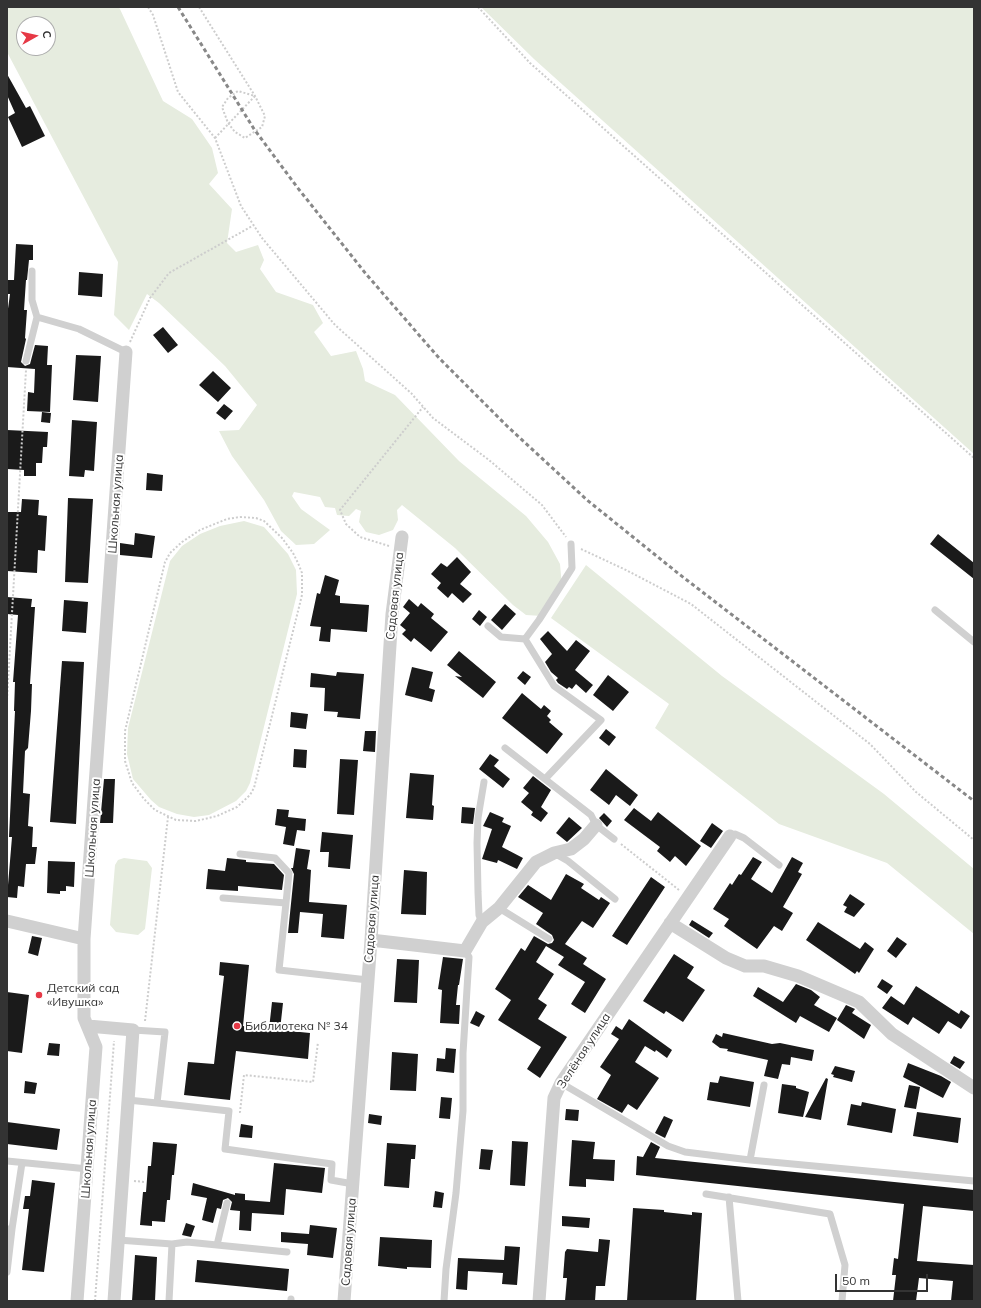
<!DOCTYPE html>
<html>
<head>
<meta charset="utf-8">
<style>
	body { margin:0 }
	#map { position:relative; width:981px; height:1308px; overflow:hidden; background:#fff; font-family:Mulish,sans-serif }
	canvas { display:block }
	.frame { position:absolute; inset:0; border:8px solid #333; pointer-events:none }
	.north { position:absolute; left:16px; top:16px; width:40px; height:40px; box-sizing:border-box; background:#fff; border:1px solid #adadad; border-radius:50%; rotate:82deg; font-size:11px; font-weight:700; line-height:16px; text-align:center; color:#333 }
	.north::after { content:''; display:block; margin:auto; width:14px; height:18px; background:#e63946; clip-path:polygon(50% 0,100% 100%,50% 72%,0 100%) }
	.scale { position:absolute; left:835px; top:1274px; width:93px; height:18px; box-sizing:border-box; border:2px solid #333; border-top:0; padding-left:5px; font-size:12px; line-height:14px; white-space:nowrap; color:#333; -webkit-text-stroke:3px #fff; paint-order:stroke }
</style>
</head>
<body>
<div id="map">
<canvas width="981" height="1308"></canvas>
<div class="frame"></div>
<div class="north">С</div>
<div class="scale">50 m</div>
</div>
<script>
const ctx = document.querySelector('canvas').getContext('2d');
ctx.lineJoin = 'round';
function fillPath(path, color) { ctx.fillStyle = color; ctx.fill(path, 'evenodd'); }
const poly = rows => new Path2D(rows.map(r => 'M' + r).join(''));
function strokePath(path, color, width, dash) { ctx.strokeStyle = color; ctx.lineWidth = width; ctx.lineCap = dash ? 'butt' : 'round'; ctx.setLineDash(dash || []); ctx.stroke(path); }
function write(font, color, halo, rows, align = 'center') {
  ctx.font = font + ' Mulish,sans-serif'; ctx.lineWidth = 4; ctx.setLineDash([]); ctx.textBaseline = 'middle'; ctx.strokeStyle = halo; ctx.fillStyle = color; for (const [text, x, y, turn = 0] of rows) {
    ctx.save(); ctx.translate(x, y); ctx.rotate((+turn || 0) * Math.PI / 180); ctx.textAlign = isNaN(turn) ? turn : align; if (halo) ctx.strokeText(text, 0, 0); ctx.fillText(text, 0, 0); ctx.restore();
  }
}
const green = poly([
	[7,7,119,7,163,101,192,119,212,148,218,173,209,184,232,209,227,243,236,252,258,245,264,260,260,269,276,292,313,305,323,323,314,332,331,356,356,351,363,369,365,381,395,395,459,461,526,516,548,542,560,564,562,587,542,616,526,615,513,605,455,548,402,505,397,510,398,520,393,530,379,535,366,532,359,522,361,511,356,509,349,516,337,515,335,508,325,507,320,497,294,492,292,496,301,509,330,530,314,544,296,545,281,531,264,500,232,456,219,431,239,430,257,405,225,366,159,303,147,294,129,330,114,315,118,262,7,52],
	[24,24,48,24,48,48,24,48],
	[481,7,974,7,974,454,534,59],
	[244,521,264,527,288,554,296,570,297,594,250,783,246,791,236,801,209,815,194,817,177,814,159,807,151,800,133,779,127,754,128,728,170,561,182,546,200,534,220,526],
	[586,565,722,676,884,794,974,869,974,934,887,863,779,824,655,728,669,704,551,618],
	[124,858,147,861,152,868,145,929,138,935,116,932,110,925,115,865,118,860]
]);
const building = poly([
	[7,74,26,108,30,106,45,136,22,147,8,117,15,113,7,95],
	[16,244,33,245,33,260,29,260,27,280,26,280,24,310,27,310,25,338,26,339,21,362,25,366,30,364,35,345,48,346,47,365,52,365,50,412,27,411,28,392,34,393,35,369,7,367,7,316,10,294,8,294,8,280,14,280],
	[79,272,103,274,102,297,78,295],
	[163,327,178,345,168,353,153,335],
	[76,355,101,356,98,402,73,400],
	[213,371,231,388,218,402,199,385],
	[224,404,233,411,225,420,216,413],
	[42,412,51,413,50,423,41,422],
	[72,420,97,422,94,471,85,470,84,477,69,476],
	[7,430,48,432,47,447,43,447,42,463,36,463,36,476,24,476,24,470,7,469],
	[147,473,163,475,162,491,146,490],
	[68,498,93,499,88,583,65,582],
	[22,499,39,500,38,515,47,516,45,551,38,550,37,573,7,571,7,512,21,512],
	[135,533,155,536,152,558,120,555,120,543,134,545],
	[938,534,974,563,974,579,930,544],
	[457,557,471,572,460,584,472,594,463,603,452,593,448,598,437,588,441,583,431,574,441,563,447,567],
	[325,575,339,580,335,595,340,596,340,603,369,605,367,632,331,629,330,642,319,641,321,627,310,626,317,593,320,594],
	[7,597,32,599,31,607,35,607,30,684,32,684,31,711,28,748,25,751,23,793,30,794,28,826,33,827,32,847,37,847,35,864,26,864,24,887,18,886,17,898,7,897,12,837,9,837,15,711,14,711,15,682,13,682,18,615,7,614],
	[409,599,418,607,421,603,434,614,431,618,448,632,431,652,414,638,411,642,402,634,406,630,400,625,410,613,403,607],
	[64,600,88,602,86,633,62,631],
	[505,604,516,614,502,630,491,620],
	[479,610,487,617,480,626,472,619],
	[548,631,567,651,576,640,590,651,575,670,593,685,586,693,576,684,572,689,569,687,567,689,558,683,556,680,558,678,551,672,545,662,552,654,540,639],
	[459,651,496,682,483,698,455,676,462,677,447,665],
	[62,661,84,662,76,824,50,822],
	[412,667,433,672,429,688,435,690,432,702,405,695],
	[523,671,531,677,525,685,517,678],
	[337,672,364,674,360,719,337,717,338,712,324,711,325,688,310,687,311,673,336,676],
	[608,675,629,692,613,711,593,695],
	[522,693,541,709,544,705,551,711,547,716,551,720,549,722,563,734,547,754,502,718],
	[291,712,308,714,306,729,290,727],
	[606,729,616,737,609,746,599,738],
	[365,731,376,731,375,752,363,751],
	[294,749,307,750,306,768,293,767],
	[490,754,499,760,494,766,510,779,503,788,479,769],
	[340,759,358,760,354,815,337,814],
	[606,769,638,795,630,806,616,795,609,805,590,790],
	[410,773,434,775,432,805,434,806,433,820,406,818],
	[533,776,551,790,541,807,548,813,541,822,531,815,533,812,521,802,529,793,523,788],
	[104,779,115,779,113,823,100,823],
	[462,807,475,808,473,824,461,823],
	[634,808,651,821,658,812,701,846,686,866,675,856,670,862,657,851,660,847,624,820],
	[277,809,289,810,288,817,306,819,305,831,297,830,294,846,283,844,286,827,275,825],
	[490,812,504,818,502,822,511,826,502,847,523,858,517,869,498,860,497,863,482,859,492,829,483,826],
	[604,813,612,821,607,827,599,818],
	[569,817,582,828,567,842,556,833],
	[712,823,723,831,711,848,700,841],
	[322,832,353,835,350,869,328,867,329,852,320,852],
	[296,848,310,850,307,869,311,870,309,902,347,905,344,939,321,937,323,914,300,912,298,933,288,933,294,874,291,868,293,868],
	[753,857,762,862,751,879,772,893,792,857,803,863,798,872,802,874,783,907,793,913,782,931,774,926,757,949,724,926,729,919,713,909,730,883,732,885,739,874,741,875],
	[227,858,246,860,246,862,274,864,284,875,282,890,238,886,238,891,206,889,208,869,225,871],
	[48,861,75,862,74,887,66,886,66,891,60,891,60,894,47,893],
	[404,870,427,872,426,915,401,914],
	[566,874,584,884,581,888,599,900,601,897,610,903,593,928,582,921,565,944,587,958,583,964,606,979,585,1013,571,1004,585,982,558,965,564,957,546,946,536,962,554,974,538,999,547,1005,538,1019,567,1037,540,1078,527,1069,541,1047,498,1020,511,1000,495,989,521,948,525,951,534,936,548,944,552,943,554,940,552,935,536,924,543,913,518,897,528,885,551,900],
	[651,877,665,887,627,945,612,936],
	[850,894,865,904,854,917,844,912,847,907,843,905],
	[692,920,713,933,709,938,689,925],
	[818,922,860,949,865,942,874,949,859,973,857,971,855,974,806,940],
	[32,936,42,938,38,956,28,953],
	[897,937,907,944,896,958,887,951],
	[674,954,694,967,687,978,705,990,683,1022,666,1011,664,1014,643,1001],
	[443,957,463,959,459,985,458,985,456,1005,460,1005,459,1024,440,1023,442,990,438,989],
	[397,959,419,960,417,1003,394,1002],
	[220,962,249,965,243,1026,269,1029,272,1002,283,1003,280,1030,310,1033,308,1059,236,1051,230,1100,184,1095,188,1062,214,1064,224,976,219,975],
	[882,979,893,986,887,994,877,987],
	[796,984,811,990,820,997,814,1005,837,1018,829,1032,800,1016,796,1023,753,996,758,987,783,1002],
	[916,986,959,1014,961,1010,970,1016,961,1029,948,1021,939,1034,913,1017,908,1025,882,1008,891,996,904,1005],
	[7,992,29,995,22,1053,7,1051],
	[846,1005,855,1009,852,1013,871,1025,864,1039,837,1020],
	[476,1011,485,1016,479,1027,470,1023],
	[629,1019,672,1050,667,1058,656,1050,655,1052,645,1046,635,1062,659,1078,637,1110,628,1104,622,1113,597,1099,611,1075,600,1067,619,1039,611,1034,616,1026,622,1030],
	[723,1033,772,1044,780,1043,814,1050,812,1061,791,1057,790,1065,782,1064,778,1079,764,1076,768,1060,727,1051,728,1049,720,1048,712,1042,716,1034,722,1037],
	[49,1043,60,1044,59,1056,47,1055],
	[446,1048,456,1049,454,1073,436,1071,437,1058,445,1059],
	[392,1052,418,1054,416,1091,390,1090],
	[954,1056,965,1062,960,1069,950,1063],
	[908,1063,941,1076,951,1082,943,1098,903,1077],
	[835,1066,855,1071,852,1082,833,1077,834,1075,831,1074],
	[720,1076,754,1082,750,1107,707,1100,710,1082,718,1083],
	[826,1078,828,1079,821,1120,805,1117],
	[25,1081,37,1083,35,1094,24,1093],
	[782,1084,796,1086,796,1088,809,1092,803,1117,778,1113],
	[909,1085,920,1087,916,1109,904,1107],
	[441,1097,452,1098,450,1119,439,1118],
	[862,1102,896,1109,892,1133,847,1125,851,1104,861,1106],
	[566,1109,579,1110,578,1121,565,1120],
	[917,1112,961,1118,958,1143,913,1136],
	[369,1114,382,1116,381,1125,368,1123],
	[664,1116,673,1120,665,1138,655,1133],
	[7,1122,60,1129,57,1150,7,1144],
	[241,1124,253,1126,252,1138,239,1137],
	[572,1140,595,1142,593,1159,615,1160,614,1181,586,1179,586,1187,569,1186],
	[512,1141,528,1142,525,1186,510,1185],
	[153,1142,177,1144,174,1175,172,1175,170,1200,167,1200,165,1222,152,1221,152,1226,140,1225,143,1192,146,1192,148,1166,151,1166],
	[651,1142,660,1147,655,1158,974,1190,974,1211,923,1206,917,1261,974,1265,974,1301,951,1301,953,1281,919,1278,916,1301,893,1301,896,1275,892,1275,894,1258,898,1259,904,1204,636,1175,637,1156,643,1157],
	[387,1143,416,1145,415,1159,411,1159,409,1188,384,1186],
	[481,1149,493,1150,490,1170,479,1169],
	[274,1163,325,1168,322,1193,286,1189,284,1215,252,1213,251,1231,239,1230,240,1211,230,1210,232,1202,228,1198,223,1200,221,1209,217,1208,213,1223,202,1220,207,1198,191,1195,193,1183,235,1195,235,1193,245,1194,245,1200,270,1202],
	[32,1180,55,1183,44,1272,22,1270,29,1209,23,1209,25,1196,30,1196],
	[435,1191,444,1193,442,1208,433,1207],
	[633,1208,664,1210,664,1212,692,1215,692,1212,702,1213,696,1301,627,1301],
	[562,1216,590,1218,589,1228,562,1226],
	[186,1223,195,1226,191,1237,182,1235],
	[310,1225,337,1228,333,1258,307,1255,308,1244,281,1242,281,1232,309,1234],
	[380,1237,432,1240,431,1268,407,1267,407,1269,378,1266],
	[599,1239,610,1240,605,1286,596,1286,595,1301,565,1301,567,1278,563,1278,565,1252,567,1249,598,1252],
	[505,1246,520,1247,517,1285,502,1284,503,1273,468,1271,467,1290,456,1289,458,1258,504,1260],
	[135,1255,157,1257,155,1301,132,1301],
	[197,1260,289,1269,287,1291,195,1282]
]);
const path = poly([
	[148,7,153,15,178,92,215,138,241,206,262,238,335,325,411,393,433,418,489,460,542,505,566,537],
	[199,7,255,96,265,116,262,127,245,138,235,132,228,123,222,107,228,98,238,91,255,96],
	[478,7,530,63,974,458],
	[215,138,255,96],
	[130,342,150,298,169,273,254,225],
	[240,517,256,518,264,521,282,538,293,553,298,563,302,573,302,595,254,788,250,795,237,807,217,816,196,821,176,820,155,810,144,799,132,783,125,761,125,731,165,562,170,553,182,542,200,530,227,519,240,517],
	[389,546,360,537,346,524,340,510,423,407],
	[581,549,626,570,691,604,870,744,916,792,974,840],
	[7,700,26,370],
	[621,844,679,890],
	[145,1021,168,817],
	[239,1112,240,1112,244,1075,313,1082,318,1042],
	[134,1181,145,1182],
	[95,1301,114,1041]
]);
const lane = poly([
	[37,317,79,329,126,352],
	[26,361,37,317,32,300,32,271],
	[935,610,974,642],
	[488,626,501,637,525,639],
	[505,748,591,815,596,825,614,839],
	[545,779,601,720,554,686,525,639,539,620,572,568,571,544],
	[730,836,735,834,744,838,779,865],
	[554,853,568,861,615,899],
	[240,854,275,858,289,873,286,903],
	[223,898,286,903,279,970,368,980],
	[499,908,549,939],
	[482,922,479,915,478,892,477,843,478,818,484,782],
	[133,1030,165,1032,157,1103,229,1111,225,1149,332,1164,331,1180,353,1184],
	[561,1083,668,1146,685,1152,750,1160,764,1085],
	[128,1100,157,1103],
	[750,1160,974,1181],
	[7,1161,88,1169],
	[706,1194,830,1214,845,1265,842,1301],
	[729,1197,738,1301],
	[7,1229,12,1229,22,1163],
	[118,1240,172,1244,187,1242,287,1252],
	[217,1245,227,1203],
	[7,1272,12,1229],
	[169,1301,172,1244],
	[291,1301,291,1299],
	[444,1301,446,1269,456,1193,463,1111,463,1053,469,957,465,951]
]);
const street = poly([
	[7,921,84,939],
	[670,923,726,958,745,966,764,966,798,976,859,1002,892,1034,974,1088],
	[371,940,465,951,482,922,499,908,536,862,554,853,571,849,584,839,596,825],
	[88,1026,133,1030,114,1301],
	[77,1301,96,1047,84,1018,84,939,126,352],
	[344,1301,371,940,392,614,402,537],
	[539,1301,554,1098,561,1083,730,836]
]);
const rail = poly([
	[178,7,254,129,297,187,366,274,439,358,506,425,587,500,679,574,974,801]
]);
const markers = [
	[39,995,4,"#e63946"],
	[237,1026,4,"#e63946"]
];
const streetNames = [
	["Школьная улица",116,504,-86],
	["Садовая улица",395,596,-84],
	["Школьная улица",93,828,-86],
	["Садовая улица",372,919,-86],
	["Зелёная улица",584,1051,-57],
	["Школьная улица",89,1149,-86],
	["Садовая улица",349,1242,-86]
];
const poiNames = [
	["Детский сад",47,988],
	["«Ивушка»",47,1002],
	["Библиотека № 34",245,1026]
];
fillPath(green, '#e6ecdf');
fillPath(building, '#1a1a1a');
strokePath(path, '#cdcdcd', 2, [2, 2]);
strokePath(lane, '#d0d0d0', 7);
strokePath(street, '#d0d0d0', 13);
strokePath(rail, '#888', 3, [4, 3]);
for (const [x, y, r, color] of markers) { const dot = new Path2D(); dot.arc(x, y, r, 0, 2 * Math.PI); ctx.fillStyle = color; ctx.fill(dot); strokePath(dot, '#fff', 1.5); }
write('12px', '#333', '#fff', streetNames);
write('12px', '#333', '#fff', poiNames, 'left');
</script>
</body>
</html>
